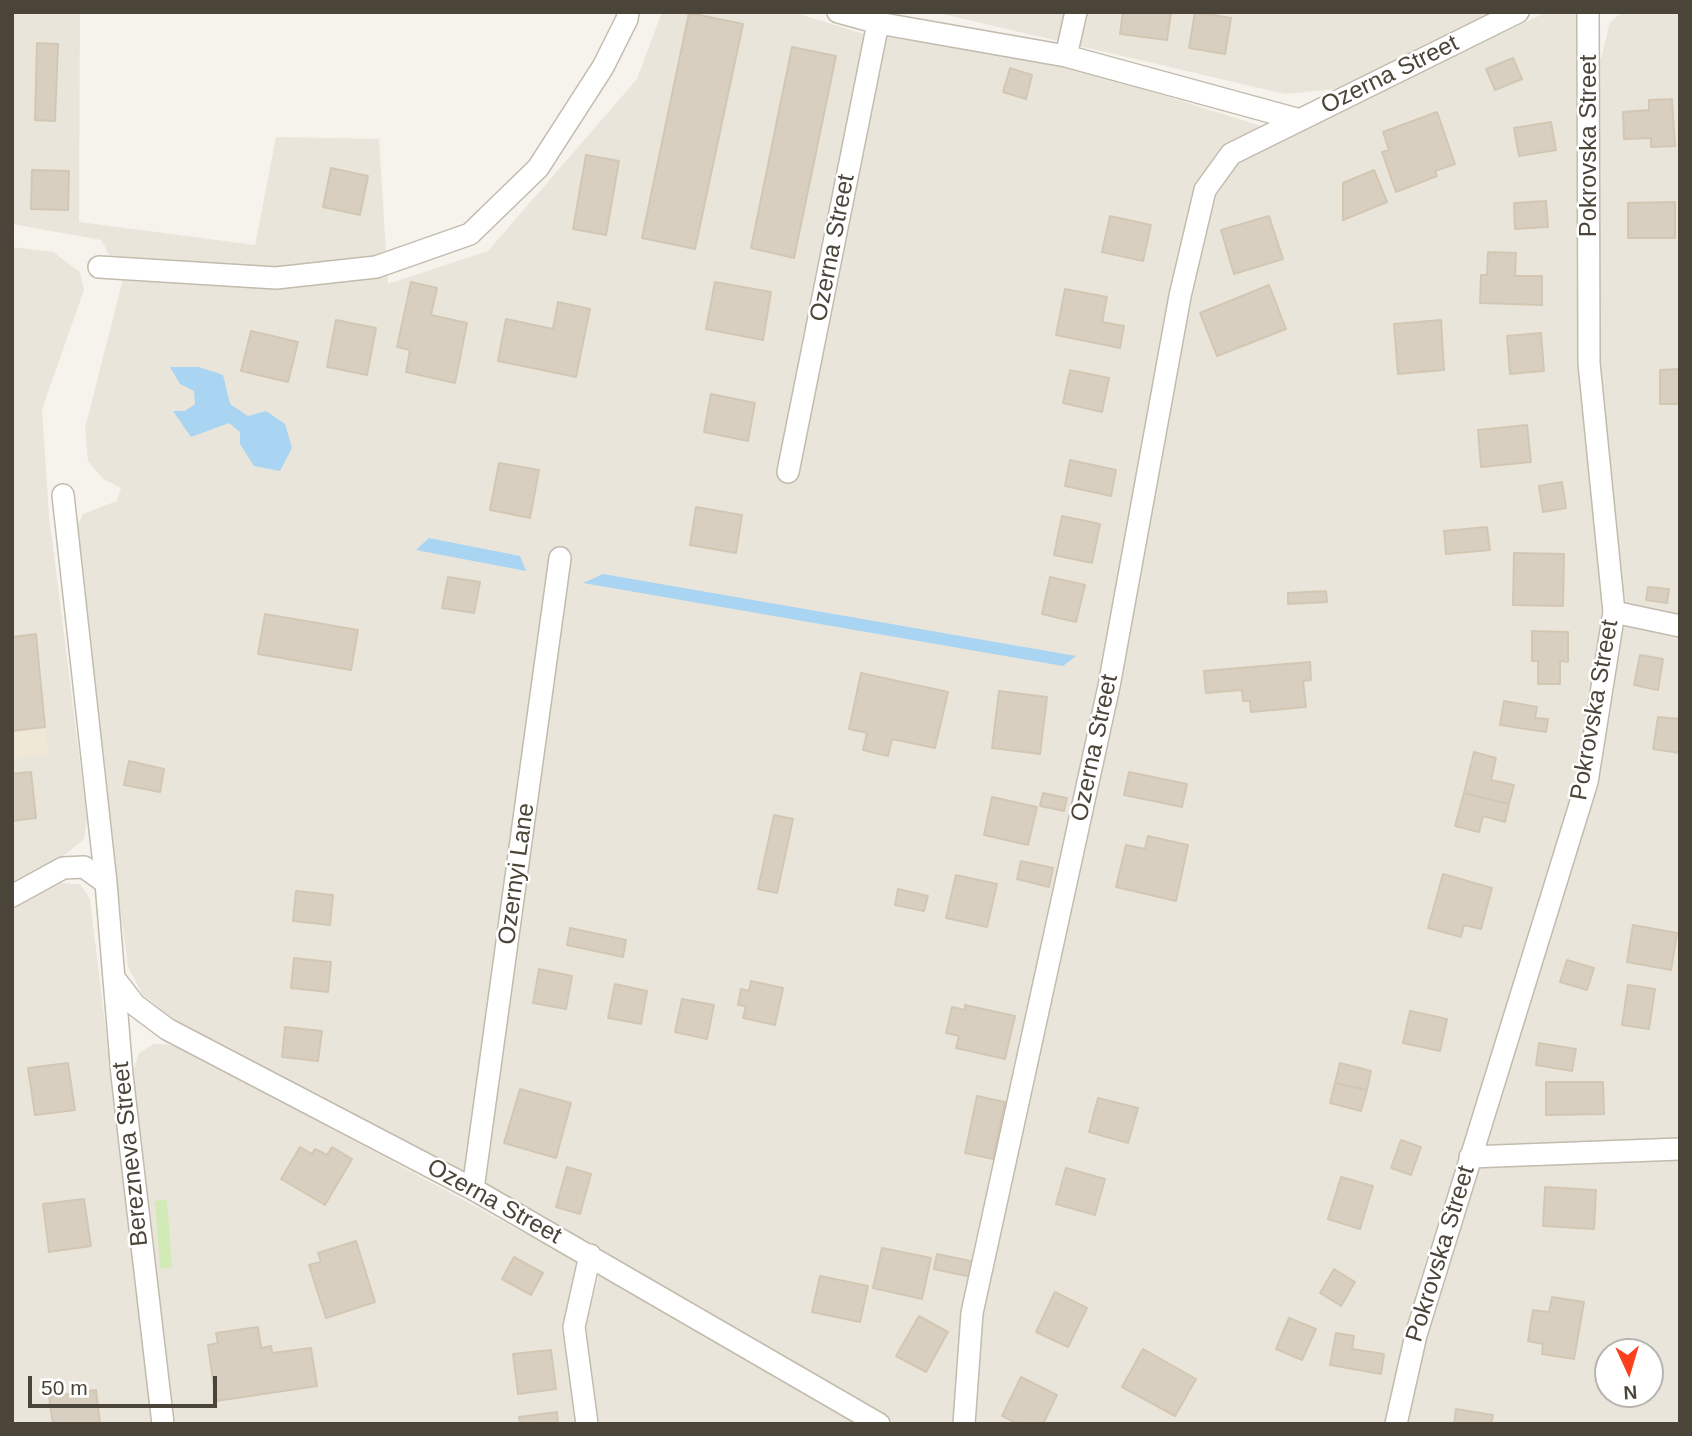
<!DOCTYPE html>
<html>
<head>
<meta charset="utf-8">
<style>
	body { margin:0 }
	#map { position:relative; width:1692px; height:1436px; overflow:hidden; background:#f6f3ec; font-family:Helvetica,sans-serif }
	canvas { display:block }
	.frame { position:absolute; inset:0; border:14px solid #4b4439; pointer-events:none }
	.north { position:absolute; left:1594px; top:1338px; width:70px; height:70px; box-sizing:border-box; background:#fff; border:2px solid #b7b4b0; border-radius:50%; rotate:176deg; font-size:19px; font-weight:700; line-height:28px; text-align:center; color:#4b4439 }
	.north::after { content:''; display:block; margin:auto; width:24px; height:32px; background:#fc3f1d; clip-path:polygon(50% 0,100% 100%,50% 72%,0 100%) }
	.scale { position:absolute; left:28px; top:1376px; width:189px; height:32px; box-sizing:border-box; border:4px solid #4b4439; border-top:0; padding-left:9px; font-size:21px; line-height:24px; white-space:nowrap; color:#4b4439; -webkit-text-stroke:5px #fff; paint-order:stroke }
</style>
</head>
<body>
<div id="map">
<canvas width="1692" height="1436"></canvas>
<div class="frame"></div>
<div class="north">N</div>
<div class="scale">50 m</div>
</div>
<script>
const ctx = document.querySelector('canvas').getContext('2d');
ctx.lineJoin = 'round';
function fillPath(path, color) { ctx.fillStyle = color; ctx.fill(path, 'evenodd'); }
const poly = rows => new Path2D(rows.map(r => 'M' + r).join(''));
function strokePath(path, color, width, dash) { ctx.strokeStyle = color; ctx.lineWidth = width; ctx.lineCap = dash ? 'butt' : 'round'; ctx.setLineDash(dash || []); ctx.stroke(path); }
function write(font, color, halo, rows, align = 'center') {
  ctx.font = font + ' Helvetica,sans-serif'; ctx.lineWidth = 5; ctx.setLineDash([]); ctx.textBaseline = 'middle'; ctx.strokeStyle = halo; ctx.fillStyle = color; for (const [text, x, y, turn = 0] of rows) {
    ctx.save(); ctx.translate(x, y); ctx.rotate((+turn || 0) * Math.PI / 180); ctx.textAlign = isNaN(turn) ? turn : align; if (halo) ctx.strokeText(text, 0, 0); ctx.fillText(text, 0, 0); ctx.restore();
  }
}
const residential = poly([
	[12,12,80,12,79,222,255,245,276,137,379,139,388,284,488,251,637,79,662,12,793,12,860,33,1067,65,1290,135,1547,12,1578,12,1584,60,1601,59,1610,22,1623,12,1680,12,1680,1424,894,1424,594,1245,200,1034,171,1017,143,995,128,967,71,539,83,514,117,501,121,488,103,479,88,461,85,428,123,279,101,240,12,224],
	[1608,1352,1650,1352,1650,1394,1608,1394],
	[934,12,1495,12,1345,88,1285,94],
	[12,247,53,252,80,272,84,290,42,409,49,515,87,819,84,839,66,854,12,882],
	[61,883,80,884,90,899,153,1424,12,1424,12,909],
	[154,1044,177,1045,578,1262,584,1330,600,1272,862,1424,172,1424,131,1077,139,1053]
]);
const education = poly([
	[36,634,48,754,12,758,12,637]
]);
const green = poly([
	[167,1200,172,1267,160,1269,155,1201]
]);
const water = poly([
	[170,367,199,367,223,375,230,404,248,416,266,411,285,424,292,448,280,471,254,466,240,444,240,432,229,423,191,437,173,411,185,411,195,404,194,391,180,384],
	[429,538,520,556,526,571,416,550],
	[603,574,1076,656,1063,666,583,583]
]);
const building = poly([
	[1123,12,1171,12,1167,40,1120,34,1123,12],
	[1195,12,1231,18,1225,54,1189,48,1195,12],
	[689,13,743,24,695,249,642,238,689,13],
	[37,43,58,44,55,121,35,120,37,43],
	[792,47,836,56,794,258,751,248,792,47],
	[1513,58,1522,79,1495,90,1486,69,1513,58],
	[1010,68,1032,75,1026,99,1003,92,1010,68],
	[1672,99,1675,146,1651,147,1651,138,1624,139,1623,112,1649,110,1649,100,1672,99],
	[1437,112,1455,164,1435,171,1437,176,1396,192,1382,152,1389,150,1383,132,1437,112],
	[1551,122,1556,150,1519,156,1514,128,1551,122],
	[586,155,619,161,606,235,573,229,586,155],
	[331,168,368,176,360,215,323,207,331,168],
	[32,170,69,171,68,210,31,209,32,170],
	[1374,170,1387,202,1343,220,1343,183,1374,170],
	[1546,201,1548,227,1515,229,1514,203,1546,201],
	[1675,202,1675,238,1628,238,1628,203,1675,202],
	[1110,216,1151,225,1143,261,1102,252,1110,216],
	[1269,216,1283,259,1234,274,1221,230,1269,216],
	[1488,252,1516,253,1515,276,1542,276,1542,305,1480,303,1481,275,1487,275,1488,252],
	[411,282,437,288,431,315,467,323,455,383,406,372,410,350,397,347,411,282],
	[715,282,771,292,763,340,706,329,715,282],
	[1269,285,1286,329,1217,356,1200,313,1269,285],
	[1065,289,1107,297,1102,322,1124,326,1120,348,1056,335,1065,289],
	[558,302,590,309,576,377,498,361,506,319,553,329,558,302],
	[336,320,376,328,367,375,327,367,336,320],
	[1441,320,1444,370,1398,374,1394,324,1441,320],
	[251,331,298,342,288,382,241,371,251,331],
	[1541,333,1544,371,1510,374,1507,336,1541,333],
	[1680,369,1680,404,1660,404,1660,370,1680,369],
	[1070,370,1109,378,1102,412,1063,403,1070,370],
	[711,394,755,403,748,441,704,432,711,394],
	[1527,425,1531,462,1481,467,1478,430,1527,425],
	[1070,460,1116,470,1111,496,1065,486,1070,460],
	[499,463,539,470,530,518,490,510,499,463],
	[1562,482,1566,508,1543,512,1539,486,1562,482],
	[696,507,742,515,736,553,690,545,696,507],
	[1062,516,1100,524,1092,563,1054,555,1062,516],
	[1487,527,1490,550,1446,554,1444,531,1487,527],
	[1514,553,1564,554,1563,606,1513,605,1514,553],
	[448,577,480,582,474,613,442,608,448,577],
	[1050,577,1085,585,1076,622,1042,614,1050,577],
	[1648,587,1669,589,1667,603,1646,600,1648,587],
	[1326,591,1327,602,1288,604,1288,593,1326,591],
	[265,614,358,630,351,670,258,654,265,614],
	[1532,631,1568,632,1568,662,1560,661,1560,684,1538,684,1538,661,1532,661,1532,631],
	[36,634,45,727,12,731,12,637,36,634],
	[1640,655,1663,659,1658,690,1634,685,1640,655],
	[1310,662,1311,680,1303,681,1306,707,1251,712,1250,701,1243,701,1242,690,1206,693,1204,671,1310,662],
	[861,673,948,692,935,748,892,739,888,756,863,750,867,733,849,729,861,673],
	[999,691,1047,697,1040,754,992,748,999,691],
	[1504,701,1537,707,1535,718,1548,719,1546,732,1500,725,1504,701],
	[1658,717,1680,719,1680,753,1653,749,1658,717],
	[1474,752,1496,758,1491,780,1514,785,1509,804,1464,793,1474,752],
	[129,761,164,769,160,792,124,785,129,761],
	[31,772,36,818,12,821,12,774,31,772],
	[1129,772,1187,784,1182,807,1124,795,1129,772],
	[1043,793,1067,798,1064,811,1040,806,1043,793],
	[1464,793,1509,804,1505,822,1483,816,1479,832,1455,826,1464,793],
	[992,797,1037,807,1028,845,984,835,992,797],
	[774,815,793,819,777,893,758,889,774,815],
	[1148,836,1188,845,1176,901,1116,887,1126,845,1145,849,1148,836],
	[1021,861,1053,868,1049,887,1017,879,1021,861],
	[1443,874,1492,888,1481,929,1464,925,1461,937,1428,928,1443,874],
	[956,875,997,884,987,927,946,918,956,875],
	[898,889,928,896,924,911,895,905,898,889],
	[296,891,333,895,330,925,293,921,296,891],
	[1633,925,1677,933,1671,970,1627,962,1633,925],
	[570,928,626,940,623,957,567,945,570,928],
	[294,958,331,962,328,992,291,988,294,958],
	[1567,960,1594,968,1587,990,1560,982,1567,960],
	[539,969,572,976,566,1009,533,1003,539,969],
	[751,981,783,988,775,1025,743,1018,746,1006,738,1005,741,989,749,991,751,981],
	[615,984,647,991,641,1024,608,1018,615,984],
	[1628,985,1655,989,1649,1029,1622,1025,1628,985],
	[682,999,714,1005,707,1039,675,1032,682,999],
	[965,1005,1015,1016,1005,1059,956,1048,959,1036,946,1033,952,1007,965,1010,965,1005],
	[1410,1011,1447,1019,1440,1051,1403,1043,1410,1011],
	[285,1027,322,1031,318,1061,282,1057,285,1027],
	[1539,1043,1576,1049,1572,1071,1536,1065,1539,1043],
	[68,1063,75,1110,35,1115,28,1068,68,1063],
	[1340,1063,1371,1071,1367,1090,1335,1083,1340,1063],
	[1546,1082,1603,1082,1604,1114,1546,1115,1546,1082],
	[1335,1083,1367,1090,1361,1111,1330,1103,1335,1083],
	[520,1089,571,1103,556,1158,504,1143,520,1089],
	[977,1096,1005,1102,993,1159,965,1153,977,1096],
	[1098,1098,1138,1108,1128,1143,1089,1132,1098,1098],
	[1401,1140,1421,1147,1411,1175,1391,1168,1401,1140],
	[300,1147,312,1154,315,1149,327,1155,332,1147,352,1159,325,1205,281,1179,300,1147],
	[567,1167,591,1174,580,1214,556,1207,567,1167],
	[1066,1168,1105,1179,1095,1215,1056,1204,1066,1168],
	[1341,1177,1373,1186,1360,1229,1328,1219,1341,1177],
	[1545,1187,1596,1190,1594,1229,1543,1226,1545,1187],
	[84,1199,91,1246,49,1252,43,1204,84,1199],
	[356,1241,375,1302,326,1318,309,1265,321,1262,318,1253,356,1241],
	[882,1248,931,1258,922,1299,873,1288,882,1248],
	[937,1254,975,1262,971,1277,934,1269,937,1254],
	[514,1257,543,1273,531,1295,502,1279,514,1257],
	[1334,1269,1355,1282,1341,1306,1320,1293,1334,1269],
	[820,1276,868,1286,860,1322,812,1312,820,1276],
	[1055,1292,1087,1308,1068,1347,1036,1332,1055,1292],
	[1552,1297,1584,1302,1574,1359,1542,1354,1543,1344,1528,1341,1533,1310,1549,1312,1552,1297],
	[919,1316,948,1332,926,1372,896,1356,919,1316],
	[1289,1318,1316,1329,1302,1360,1276,1349,1289,1318],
	[258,1327,261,1348,271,1346,272,1353,311,1348,317,1386,216,1401,208,1345,218,1343,216,1333,258,1327],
	[1336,1333,1354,1336,1352,1349,1384,1354,1381,1374,1330,1365,1336,1333],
	[1143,1349,1196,1379,1175,1416,1122,1387,1143,1349],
	[551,1350,556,1389,518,1394,513,1354,551,1350],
	[1021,1377,1057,1395,1043,1424,1019,1424,1002,1416,1021,1377],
	[96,1390,100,1424,53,1424,49,1397,96,1390],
	[1456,1409,1493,1415,1491,1424,1454,1424,1456,1409],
	[557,1412,558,1424,520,1424,519,1417,557,1412]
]);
const street = poly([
	[838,12,878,23,1066,56,1300,120],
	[1066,56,1076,12],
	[99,267,276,278,376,267,470,234,538,168,603,67,627,19,628,12],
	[788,472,878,23],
	[63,495,106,883,122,1075,163,1424],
	[1614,612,1680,626],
	[12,896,63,868,84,867,106,883],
	[114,978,135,1005,167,1029,473,1189,879,1424],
	[1470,1157,1680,1149],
	[473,1189,560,558],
	[587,1424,574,1327,590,1255],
	[964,1424,972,1313,1109,686,1180,296,1205,190,1231,154,1518,12],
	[1396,1424,1416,1335,1587,782,1614,612,1589,363,1588,12]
]);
const streetNames = [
	["Ozerna Street",1390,75,-26],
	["Pokrovska Street",1589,146,-90],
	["Ozerna Street",833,248,-79],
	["Pokrovska Street",1595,710,-80],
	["Ozerna Street",1095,748,-78],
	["Ozernyi Lane",517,874,-82],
	["Berezneva Street",131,1154,-96],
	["Ozerna Street",494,1202,29],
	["Pokrovska Street",1441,1254,-73]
];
fillPath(residential, '#eae5da');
fillPath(education, '#efe8d6');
fillPath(green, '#d2eab5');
fillPath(water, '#a9d4f2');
fillPath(building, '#d8cfc1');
strokePath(building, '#d3c7b4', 2);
strokePath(street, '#c2bbae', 24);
strokePath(street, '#fff', 21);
write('24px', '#4b4439', '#fff', streetNames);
</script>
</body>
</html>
